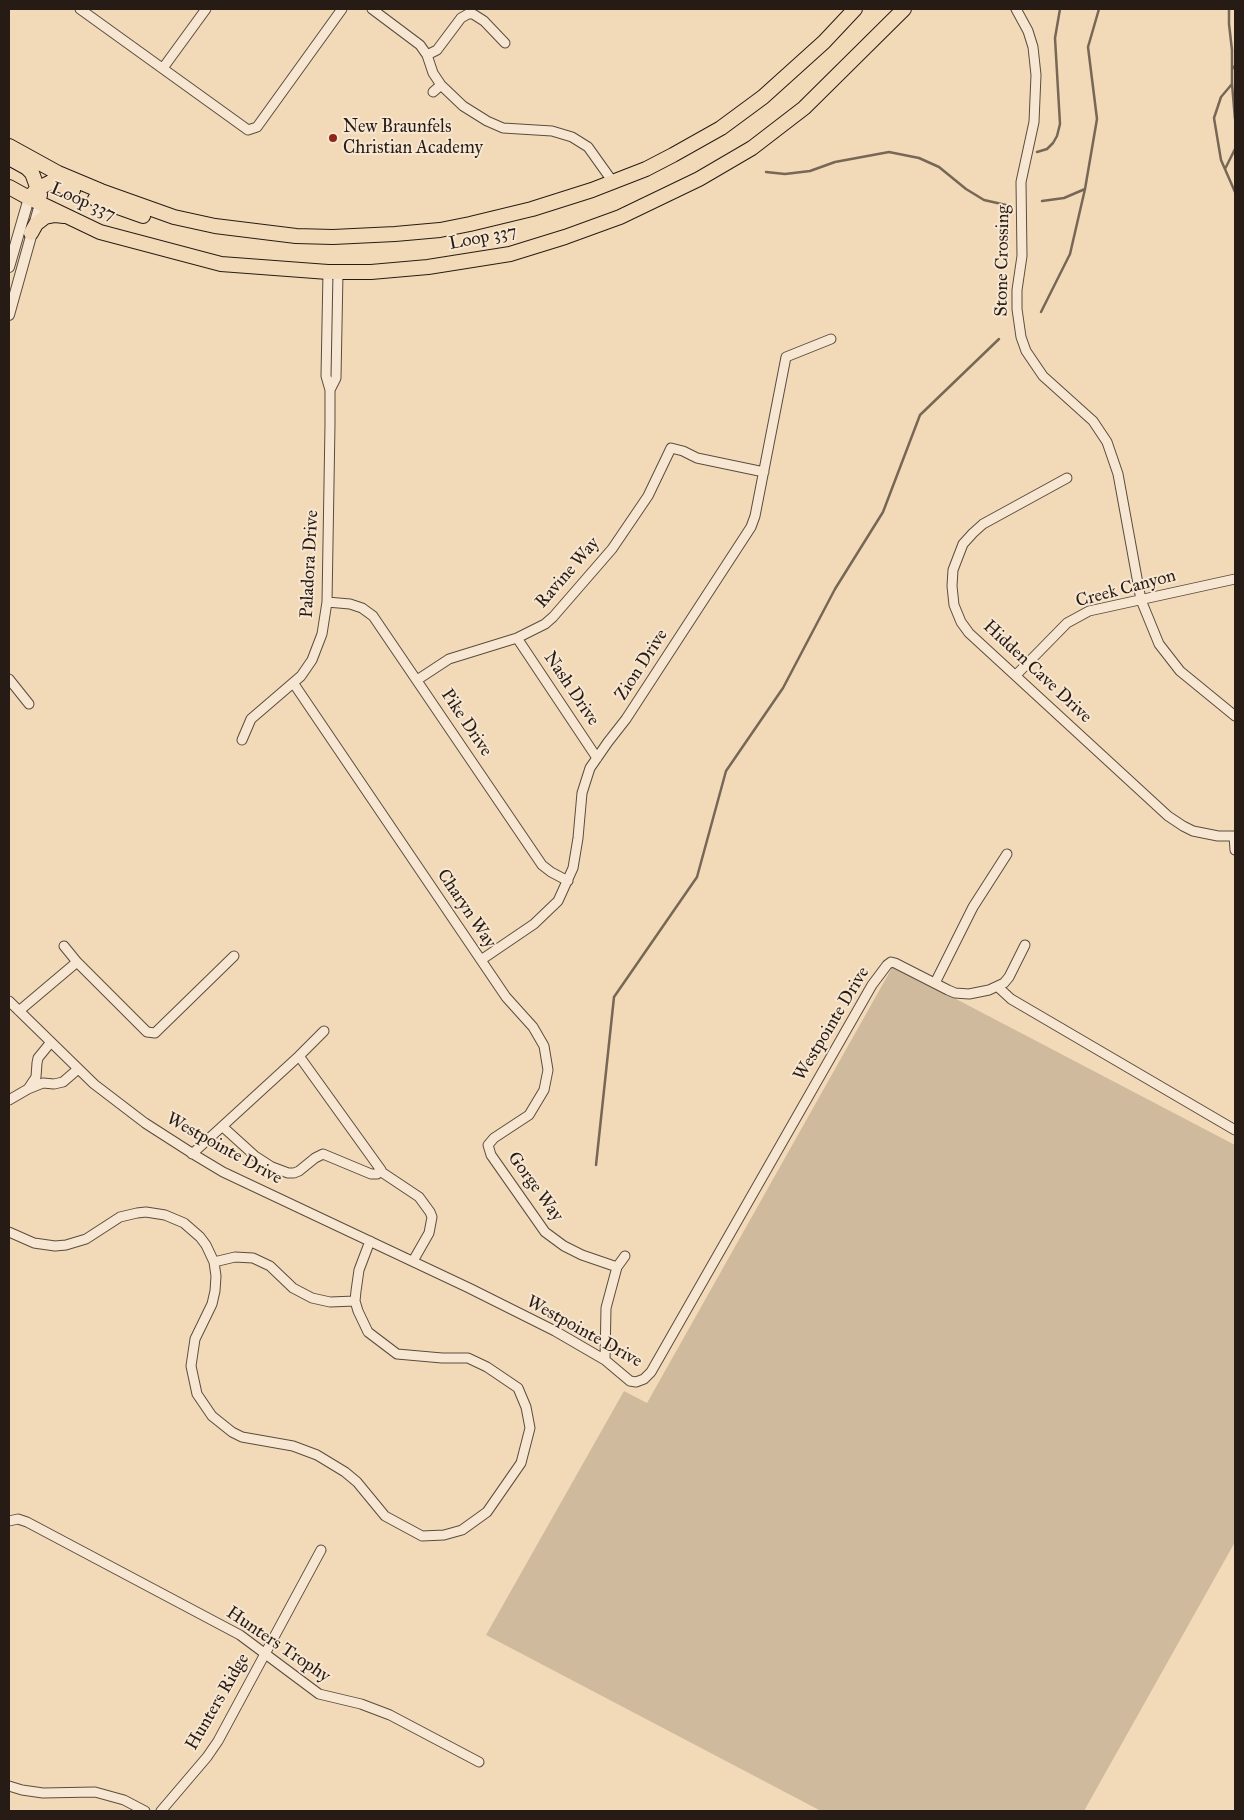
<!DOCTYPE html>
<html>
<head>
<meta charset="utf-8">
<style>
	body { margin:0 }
	#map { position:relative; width:1244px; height:1820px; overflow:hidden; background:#f2dab9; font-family:"IM FELL Great Primer",serif }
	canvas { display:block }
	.frame { position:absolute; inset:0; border:10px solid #271c15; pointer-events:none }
</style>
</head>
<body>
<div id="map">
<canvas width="1244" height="1820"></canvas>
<div class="frame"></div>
</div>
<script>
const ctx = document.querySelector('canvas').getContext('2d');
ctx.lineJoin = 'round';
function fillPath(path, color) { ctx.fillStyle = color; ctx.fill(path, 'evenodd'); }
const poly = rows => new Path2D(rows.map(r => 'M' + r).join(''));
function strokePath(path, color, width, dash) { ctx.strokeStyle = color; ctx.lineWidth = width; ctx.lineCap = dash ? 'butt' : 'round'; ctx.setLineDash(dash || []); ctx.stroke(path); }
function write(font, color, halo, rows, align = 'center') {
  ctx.font = font + ' "IM FELL Great Primer",serif'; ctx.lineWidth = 4; ctx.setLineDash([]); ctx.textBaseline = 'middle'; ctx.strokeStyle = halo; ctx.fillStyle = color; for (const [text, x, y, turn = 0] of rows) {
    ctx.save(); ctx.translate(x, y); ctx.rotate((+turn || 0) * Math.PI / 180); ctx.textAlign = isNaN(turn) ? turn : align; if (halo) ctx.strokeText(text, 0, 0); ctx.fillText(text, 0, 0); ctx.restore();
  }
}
const green = poly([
	[893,966,1235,1145,1235,1542,1084,1811,821,1811,486,1635,624,1391,647,1403]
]);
const stream = poly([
	[1229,9,1229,24,1232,50,1232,69],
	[1235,66,1232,69,1232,84,1235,119],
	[1232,84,1221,97,1214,118,1221,160,1235,192],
	[1037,152,1047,149,1053,143,1057,136,1060,124,1055,38,1060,9],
	[1225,169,1235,149],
	[766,172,785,174,810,171,835,162,889,152,919,158,939,167,966,189,984,200,1006,205],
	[1042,201,1064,198,1085,189],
	[1041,312,1070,254,1085,189,1097,119,1088,47,1099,9],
	[596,1165,614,997,697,877,726,771,783,688,835,589,883,512,920,415,999,339]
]);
const minor = poly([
	[80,9,248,130,257,127,342,9],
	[372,9,420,45,427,55,433,73,441,85,463,106,487,121,503,128,552,131,572,137,588,147,613,182],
	[1016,9,1028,31,1033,47,1036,75,1034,122,1021,182,1022,256,1017,290,1017,309,1021,337,1026,351,1043,376,1093,421,1107,442,1118,474,1141,600,1159,644,1180,671,1235,716],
	[427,55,437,50,461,18,468,14,473,14,484,21,505,43],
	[163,68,206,9],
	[433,92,441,85],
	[330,390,336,378,338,273],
	[1067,478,983,524,973,533,963,544,953,570,952,586,954,605,961,622,969,633,1168,816,1183,826,1193,831,1218,836,1235,836],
	[327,602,350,604,362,608,373,616,542,865,551,872,568,881],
	[517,638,597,758],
	[1016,675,1067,623,1089,611,1235,579],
	[9,679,29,704],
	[417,680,449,659,517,638,545,624,553,617,612,549,648,496,671,448,683,451,697,458,764,472],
	[294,684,506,997,533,1027,544,1046,548,1070,544,1090,529,1115,494,1138,488,1145,491,1155,545,1232,564,1246,582,1255,617,1267],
	[242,740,251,719,301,676,312,660,322,634,327,602,330,424,330,390,326,376,328,272],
	[1234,836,1235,850],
	[481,960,534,924,558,901,573,868,578,838,582,793,590,768,608,742,626,719,751,527,755,516,786,357,831,339],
	[77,962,147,1032,155,1033,234,956],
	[935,983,973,907,1007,854],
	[998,987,1011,999,1235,1130],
	[9,1001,94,1084,145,1123,198,1157,223,1172,469,1288,555,1331,605,1360,630,1381,636,1382,644,1379,651,1372,872,985,887,965,891,962,895,963,948,990,955,993,969,994,989,990,1004,983,1009,977,1025,945],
	[19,1011,77,962,64,946],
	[299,1056,324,1031],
	[28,1089,36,1077,37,1063,38,1058,51,1042],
	[9,1100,28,1089,43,1083,54,1084,63,1082,78,1069],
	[192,1154,299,1056,381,1170,377,1174,371,1174,323,1154,315,1158,299,1171,294,1173,288,1173,272,1167,255,1156,223,1127],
	[380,1171,419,1197,430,1212,432,1217,429,1233,413,1261],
	[9,1232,34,1243,55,1246,66,1245,86,1239,120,1217,137,1213,146,1212,165,1215,184,1223,200,1237,206,1245,214,1262,216,1276,215,1291,212,1304,195,1339,191,1366,197,1394,212,1416,232,1432,242,1437,293,1446,317,1455,345,1472,357,1482,385,1516,422,1536,444,1535,462,1530,487,1512,521,1463,530,1428,526,1407,518,1388,487,1367,468,1358,442,1358,397,1354,368,1332,358,1311,355,1301,356,1291,359,1270,370,1241],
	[214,1262,235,1257,253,1258,270,1266,293,1288,312,1298,330,1302,355,1301],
	[605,1360,606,1308,617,1267,625,1256],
	[9,1521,18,1519,27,1522,240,1635,319,1694,361,1704,390,1715,479,1762],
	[9,1786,22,1790,43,1793,95,1792,124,1800,145,1811],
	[161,1811,207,1757,218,1741,321,1550]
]);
const tertiary = poly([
	[9,267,29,198],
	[9,315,40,204]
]);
const primary = poly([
	[9,146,58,173,101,191,174,217,215,226,296,236,333,237,395,234,440,230,470,224,532,209,592,190,646,169,673,155,721,128,763,97,824,42,855,9],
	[9,158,27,168,32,173,40,195],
	[9,187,29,198,100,232,221,264,328,272,371,272,428,267,510,254,565,237,620,217,699,179,752,148,804,108,904,9],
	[29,198,37,189,51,182,73,190],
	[95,199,143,216],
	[31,233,36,224,45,217,55,215,64,216]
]);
const markers = [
	[333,138,5,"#8f2418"]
];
const poiNames = [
	["New Braunfels",343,128],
	["Christian Academy",343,149]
];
const streetNames = [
	["Loop 337",83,202,24],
	["Loop 337",483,238,-11],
	["Stone Crossing",1003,261,-89],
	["Paladora Drive",310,564,-87],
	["Ravine Way",568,573,-49],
	["Creek Canyon",1126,589,-15],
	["Zion Drive",642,665,-57],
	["Hidden Cave Drive",1037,672,43],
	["Nash Drive",571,689,56],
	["Pike Drive",466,723,56],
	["Charyn Way",466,909,56],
	["Westpointe Drive",832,1024,-59],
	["Westpointe Drive",224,1149,29],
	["Gorge Way",535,1187,54],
	["Westpointe Drive",584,1332,29],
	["Hunters Trophy",278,1645,34],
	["Hunters Ridge",218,1702,-60]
];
fillPath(green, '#cfba9d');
strokePath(stream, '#776756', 2.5);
strokePath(minor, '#5a4c3e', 11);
strokePath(tertiary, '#5a4c3e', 12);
strokePath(primary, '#271c15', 16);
strokePath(minor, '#f7e7d2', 9);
strokePath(tertiary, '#f7e7d2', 10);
strokePath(primary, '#f2dab9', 14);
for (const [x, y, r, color] of markers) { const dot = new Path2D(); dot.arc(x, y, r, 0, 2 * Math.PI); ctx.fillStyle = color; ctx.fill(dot); strokePath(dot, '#f7e7d2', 2); }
write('18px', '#271c15', '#f7e7d2', poiNames, 'left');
write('18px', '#271c15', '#f7e7d2', streetNames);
</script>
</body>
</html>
